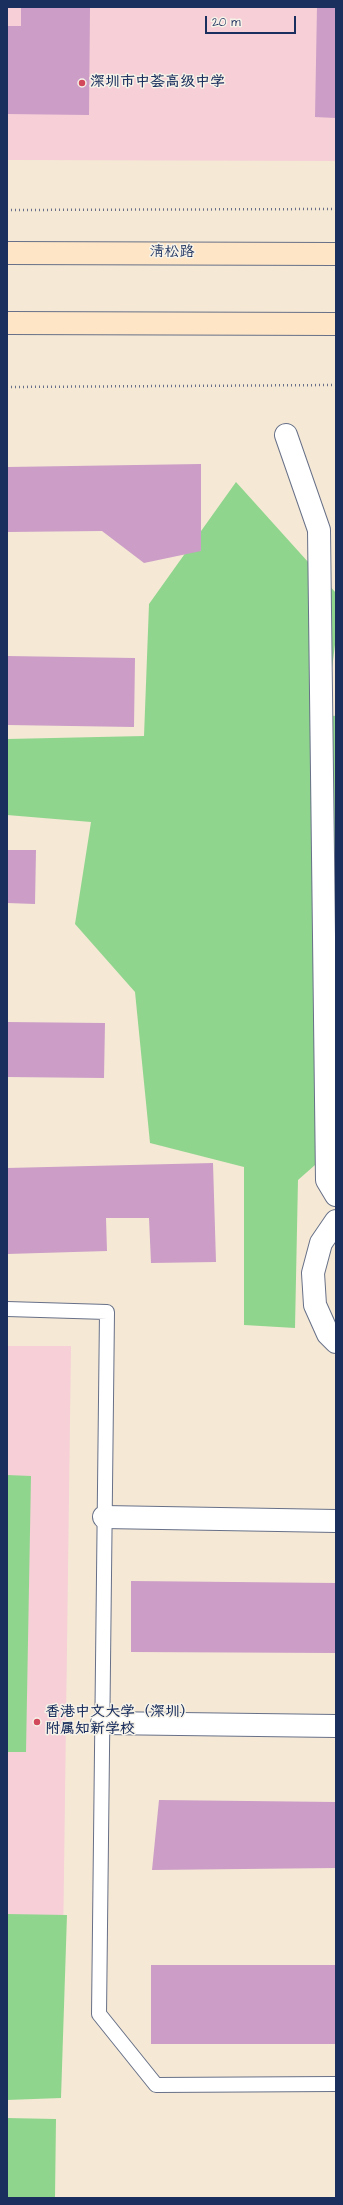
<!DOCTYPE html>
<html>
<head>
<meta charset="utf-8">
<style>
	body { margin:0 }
	#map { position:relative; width:343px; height:2205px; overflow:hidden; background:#f5e9d5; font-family:"Architects Daughter",sans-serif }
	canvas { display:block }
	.frame { position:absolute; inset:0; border:8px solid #1b2f5e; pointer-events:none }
	.scale { position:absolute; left:205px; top:16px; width:91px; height:18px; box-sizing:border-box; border:2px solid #1b2f5e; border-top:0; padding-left:5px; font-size:12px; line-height:14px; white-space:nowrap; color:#1b2f5e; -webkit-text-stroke:3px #f7f3e8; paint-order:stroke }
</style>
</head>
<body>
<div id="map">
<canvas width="343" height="2205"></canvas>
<div class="frame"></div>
<div class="scale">20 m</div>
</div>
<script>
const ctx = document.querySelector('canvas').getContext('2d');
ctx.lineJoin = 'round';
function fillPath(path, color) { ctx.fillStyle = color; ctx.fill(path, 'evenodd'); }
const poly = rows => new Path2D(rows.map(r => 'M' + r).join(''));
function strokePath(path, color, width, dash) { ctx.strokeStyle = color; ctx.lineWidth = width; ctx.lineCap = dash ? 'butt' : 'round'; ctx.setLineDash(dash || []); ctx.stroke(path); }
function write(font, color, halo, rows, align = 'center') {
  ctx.font = font + ' "Architects Daughter","LXGW WenKai TC",sans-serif'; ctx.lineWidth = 3; ctx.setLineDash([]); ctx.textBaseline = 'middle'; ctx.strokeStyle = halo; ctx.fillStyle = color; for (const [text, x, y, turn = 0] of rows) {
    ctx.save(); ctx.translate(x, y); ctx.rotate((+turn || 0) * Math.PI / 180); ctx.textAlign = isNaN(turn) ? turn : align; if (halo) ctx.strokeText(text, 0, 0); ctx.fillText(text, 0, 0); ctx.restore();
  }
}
const built = poly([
	[7,7,336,7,336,161,7,160],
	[7,1346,71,1346,61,2098,7,2097]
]);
const green = poly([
	[236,482,336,593,336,637,326,715,336,716,336,1017,333,1016,331,1151,298,1180,295,1328,244,1325,244,1167,150,1143,135,992,75,924,91,822,7,815,7,739,144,736,149,604],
	[7,1475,31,1476,26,1752,7,1752],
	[7,1914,67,1915,61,2098,7,2100],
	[7,2118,56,2119,55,2198,7,2198]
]);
const building = poly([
	[21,7,90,7,89,115,7,114,7,26,21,26],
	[317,7,336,7,336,118,315,117],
	[201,464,201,551,144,563,102,531,7,532,7,467],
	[7,656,135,658,134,727,7,725],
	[7,850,36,850,35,904,7,903],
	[7,1022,105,1023,104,1078,7,1077],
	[213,1163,216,1262,151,1263,149,1218,106,1218,107,1251,7,1254,7,1168],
	[131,1581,336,1583,336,1653,131,1652],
	[159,1800,336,1802,336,1868,152,1870],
	[151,1965,336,1965,336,2044,151,2044]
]);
const path = poly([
	[7,210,336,209],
	[7,387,336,385]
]);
const lane = poly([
	[7,1309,107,1312,99,2014,156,2085,336,2084]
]);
const street = poly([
	[286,435,319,530,327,1180,336,1195],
	[336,1221,321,1243,313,1273,315,1305,328,1334,336,1342],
	[104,1517,336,1521],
	[102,1723,336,1726]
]);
const secondary = poly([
	[7,253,336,254],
	[7,323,336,324]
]);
const markers = [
	[82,83,4,"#d1495b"],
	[37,1722,4,"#d1495b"]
];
const poiNames = [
	["深圳市中荟高级中学",90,83],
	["香港中文大学（深圳）",45,1713],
	["附属知新学校",45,1730]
];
const streetNames = [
	["清松路",172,253]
];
fillPath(built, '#f6cfd7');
fillPath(green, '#90d58e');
fillPath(building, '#cb9dc7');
strokePath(lane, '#677088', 16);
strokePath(street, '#677088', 24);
strokePath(secondary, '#677088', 24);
strokePath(path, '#677088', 2.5, [1, 3]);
strokePath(lane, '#fff', 14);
strokePath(street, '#fff', 22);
strokePath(secondary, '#fde5c5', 22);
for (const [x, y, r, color] of markers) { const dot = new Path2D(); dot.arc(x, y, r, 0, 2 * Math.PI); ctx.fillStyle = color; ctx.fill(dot); strokePath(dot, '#f7f3e8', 1.5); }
write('bold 15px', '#1b2f5e', '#f7f3e8', poiNames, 'left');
write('15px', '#1b2f5e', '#f7f3e8', streetNames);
</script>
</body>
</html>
